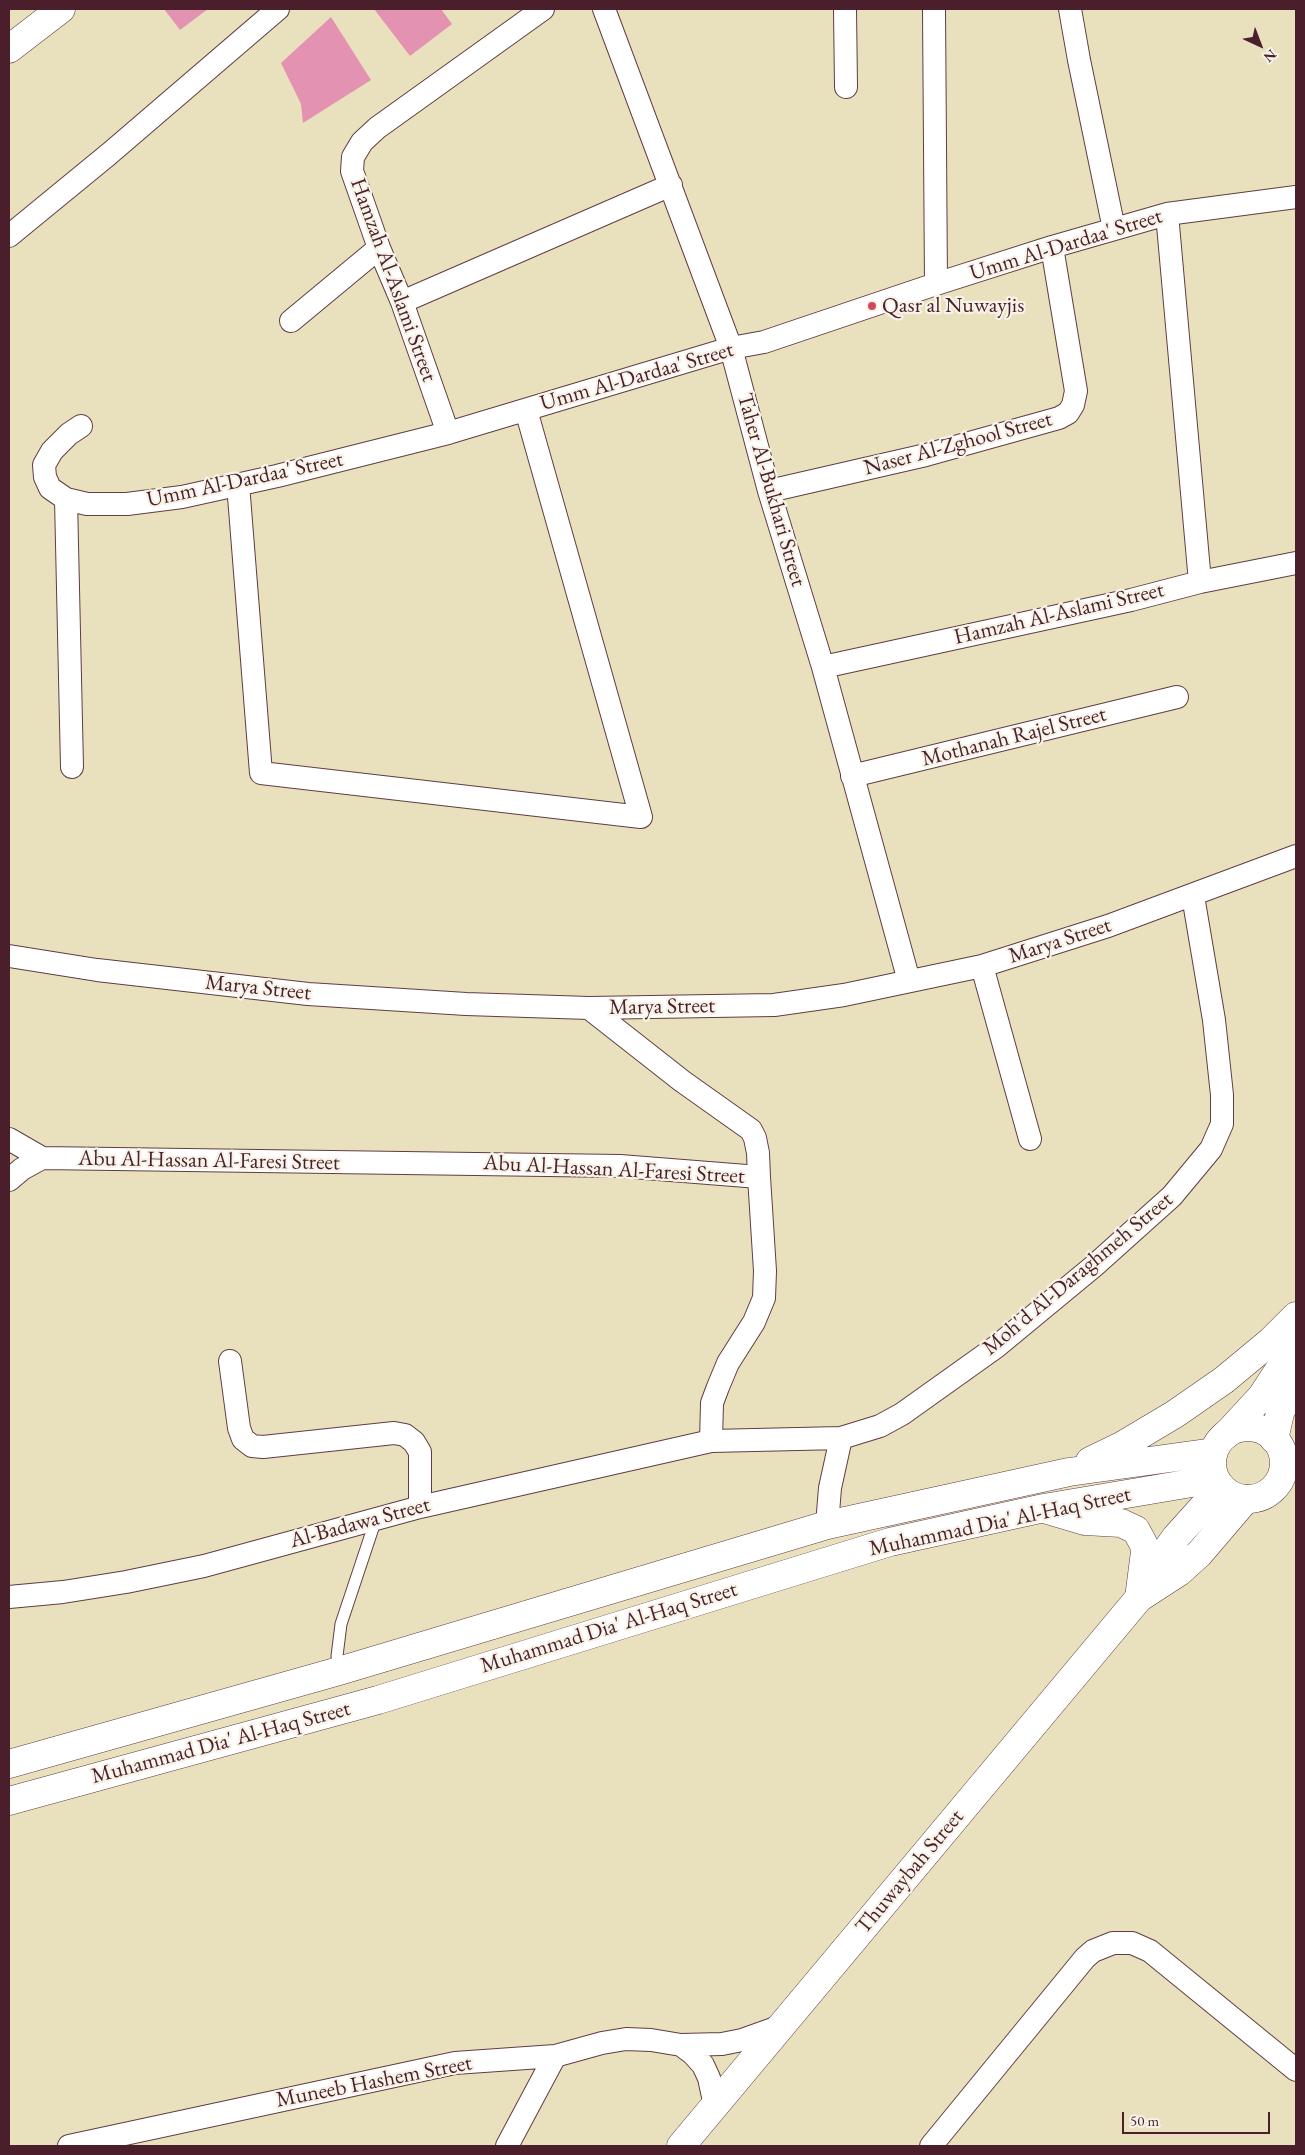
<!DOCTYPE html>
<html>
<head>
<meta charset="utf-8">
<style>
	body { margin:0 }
	#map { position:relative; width:1305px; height:2155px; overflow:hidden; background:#e9e1bd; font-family:"EB Garamond",serif }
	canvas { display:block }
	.frame { position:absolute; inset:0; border:10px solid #4a1f2b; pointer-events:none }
	.north { position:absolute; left:1235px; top:20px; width:50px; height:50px; -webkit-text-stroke:4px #f7f3e8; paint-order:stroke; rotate:137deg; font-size:14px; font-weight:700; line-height:20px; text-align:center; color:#4a1f2b }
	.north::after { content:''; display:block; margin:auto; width:18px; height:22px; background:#4a1f2b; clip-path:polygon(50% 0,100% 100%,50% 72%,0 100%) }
	.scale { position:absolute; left:1122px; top:2112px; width:148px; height:22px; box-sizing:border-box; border:2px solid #4a1f2b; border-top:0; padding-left:6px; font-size:15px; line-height:18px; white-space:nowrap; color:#4a1f2b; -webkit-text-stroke:4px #f7f3e8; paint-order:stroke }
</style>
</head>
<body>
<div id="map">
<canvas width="1305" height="2155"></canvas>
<div class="frame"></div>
<div class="north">N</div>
<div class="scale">50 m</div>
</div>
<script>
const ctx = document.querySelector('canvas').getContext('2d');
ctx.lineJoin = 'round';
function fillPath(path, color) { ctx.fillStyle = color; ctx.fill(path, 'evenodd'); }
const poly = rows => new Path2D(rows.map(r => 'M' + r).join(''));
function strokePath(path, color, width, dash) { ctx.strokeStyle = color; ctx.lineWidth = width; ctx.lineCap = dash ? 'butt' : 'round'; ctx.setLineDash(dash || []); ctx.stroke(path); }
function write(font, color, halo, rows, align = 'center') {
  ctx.font = font + ' "EB Garamond",serif'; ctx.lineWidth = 4.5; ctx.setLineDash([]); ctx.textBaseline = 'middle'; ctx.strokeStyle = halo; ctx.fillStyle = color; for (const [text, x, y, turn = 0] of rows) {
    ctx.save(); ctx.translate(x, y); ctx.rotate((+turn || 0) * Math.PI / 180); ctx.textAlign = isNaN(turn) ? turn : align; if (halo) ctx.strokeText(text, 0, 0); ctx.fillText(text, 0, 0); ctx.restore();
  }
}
const building = poly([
	[164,9,208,9,180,30],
	[374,9,441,9,452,24,410,56],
	[331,17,371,80,303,123,301,104,281,63]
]);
const service = poly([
	[339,1671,337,1656,341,1624,376,1519]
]);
const minor = poly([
	[604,9,731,348,769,491,823,667,909,981],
	[845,9,846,87],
	[934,9,936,284],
	[1070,9,1079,60,1114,229],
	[1167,214,1200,582],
	[9,236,109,154,278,9],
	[402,302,671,185],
	[291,321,379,248],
	[81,426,69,434,52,451,44,465,45,477,50,488,66,499,87,504,127,504,182,497,277,476,448,433,731,348,764,342,936,284,1052,247,1167,214,1296,197],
	[448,433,402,302,379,248,352,171,353,157,362,142,377,128,543,9],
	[238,484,261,773,641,817,526,410],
	[769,491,926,455,1059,418,1068,413,1073,405,1076,391,1052,247],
	[66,499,72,767],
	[823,667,1131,600,1200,582,1296,563],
	[852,776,1177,697],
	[9,956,97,970,308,994,466,1004,589,1008,774,1005,844,995,982,966,1108,926,1296,856],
	[982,966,1030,1139],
	[589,1008,682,1081,751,1130,755,1138,758,1153,759,1177],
	[9,1139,42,1158],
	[9,1180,22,1169,42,1158,620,1166,759,1177,765,1271,764,1298,754,1322,728,1363,718,1387,712,1403,711,1441,841,1438,830,1488,827,1525],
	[230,1361,239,1428,243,1439,252,1446,263,1447,394,1433,405,1435,414,1442,420,1452,420,1507],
	[841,1438,880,1426,902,1414,996,1347,1094,1266,1172,1196,1211,1149,1222,1124,1222,1095,1214,1020,1193,896],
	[9,1597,63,1592,126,1582,204,1566,420,1507,711,1441],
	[681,2045,693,2054,703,2065,709,2078,715,2106],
	[69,2146,455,2063,555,2056,602,2043,626,2039,651,2040,681,2045,722,2044,742,2040,781,2026],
	[507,2146,555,2056],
	[931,2146,1085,1958,1093,1951,1113,1943,1132,1943,1150,1951,1296,2070]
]);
const tertiary = poly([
	[9,49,61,9],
	[1226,1435,1262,1396,1296,1344],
	[1274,1439,1280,1413,1296,1378],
	[1142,1596,1179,1572,1199,1554,1246,1499],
	[681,2146,1139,1598,1161,1558,1176,1537,1221,1487]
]);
const secondary = poly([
	'1212 1463a36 36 0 1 1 72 0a36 36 0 1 1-72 0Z',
	[1090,1461,1123,1445,1175,1414,1224,1380,1271,1341,1296,1316],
	[1048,1510,1085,1521,1121,1523,1136,1530,1144,1545,1145,1552,1139,1598],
	[9,1764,339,1671,827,1525,1069,1472,1214,1452],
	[9,1801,378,1700,890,1542,1044,1508,1215,1479]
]);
const markers = [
	[872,306,5,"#d1495b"]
];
const streetNames = [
	["Umm Al-Dardaa' Street",1066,245,-17],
	["Hamzah Al-Aslami Street",393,280,70],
	["Umm Al-Dardaa' Street",637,377,-16],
	["Naser Al-Zghool Street",958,444,-15],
	["Umm Al-Dardaa' Street",245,480,-12],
	["Taher Al-Bukhari Street",771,490,74],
	["Hamzah Al-Aslami Street",1059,614,-13],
	["Mothanah Rajel Street",1014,737,-14],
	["Marya Street",1060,941,-18],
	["Marya Street",258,988,6],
	["Marya Street",662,1007,-1],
	["Abu Al-Hassan Al-Faresi Street",209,1161,1],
	["Abu Al-Hassan Al-Faresi Street",614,1170,3],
	["Moh'd Al-Daraghmeh Street",1078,1274,-40],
	["Muhammad Dia' Al-Haq Street",1000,1522,-12],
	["Al-Badawa Street",360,1523,-15],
	["Muhammad Dia' Al-Haq Street",609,1628,-17],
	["Muhammad Dia' Al-Haq Street",221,1743,-15],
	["Thuwaybah Street",910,1872,-50],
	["Muneeb Hashem Street",374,2082,-11]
];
const poiNames = [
	["Qasr al Nuwayjis",882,306]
];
fillPath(building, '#e492b1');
strokePath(service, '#623c41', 13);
strokePath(minor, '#623c41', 24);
strokePath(tertiary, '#623c41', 29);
strokePath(secondary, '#623c41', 29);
strokePath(service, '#fff', 11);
strokePath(minor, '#fff', 22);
strokePath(tertiary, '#fff', 28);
strokePath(secondary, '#fff', 28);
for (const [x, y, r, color] of markers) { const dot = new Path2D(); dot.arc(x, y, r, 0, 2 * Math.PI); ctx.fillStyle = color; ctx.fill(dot); strokePath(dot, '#f7f3e8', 2); }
write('22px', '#4a1f2b', '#f7f3e8', streetNames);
write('22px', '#4a1f2b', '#f7f3e8', poiNames, 'left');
</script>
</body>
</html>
